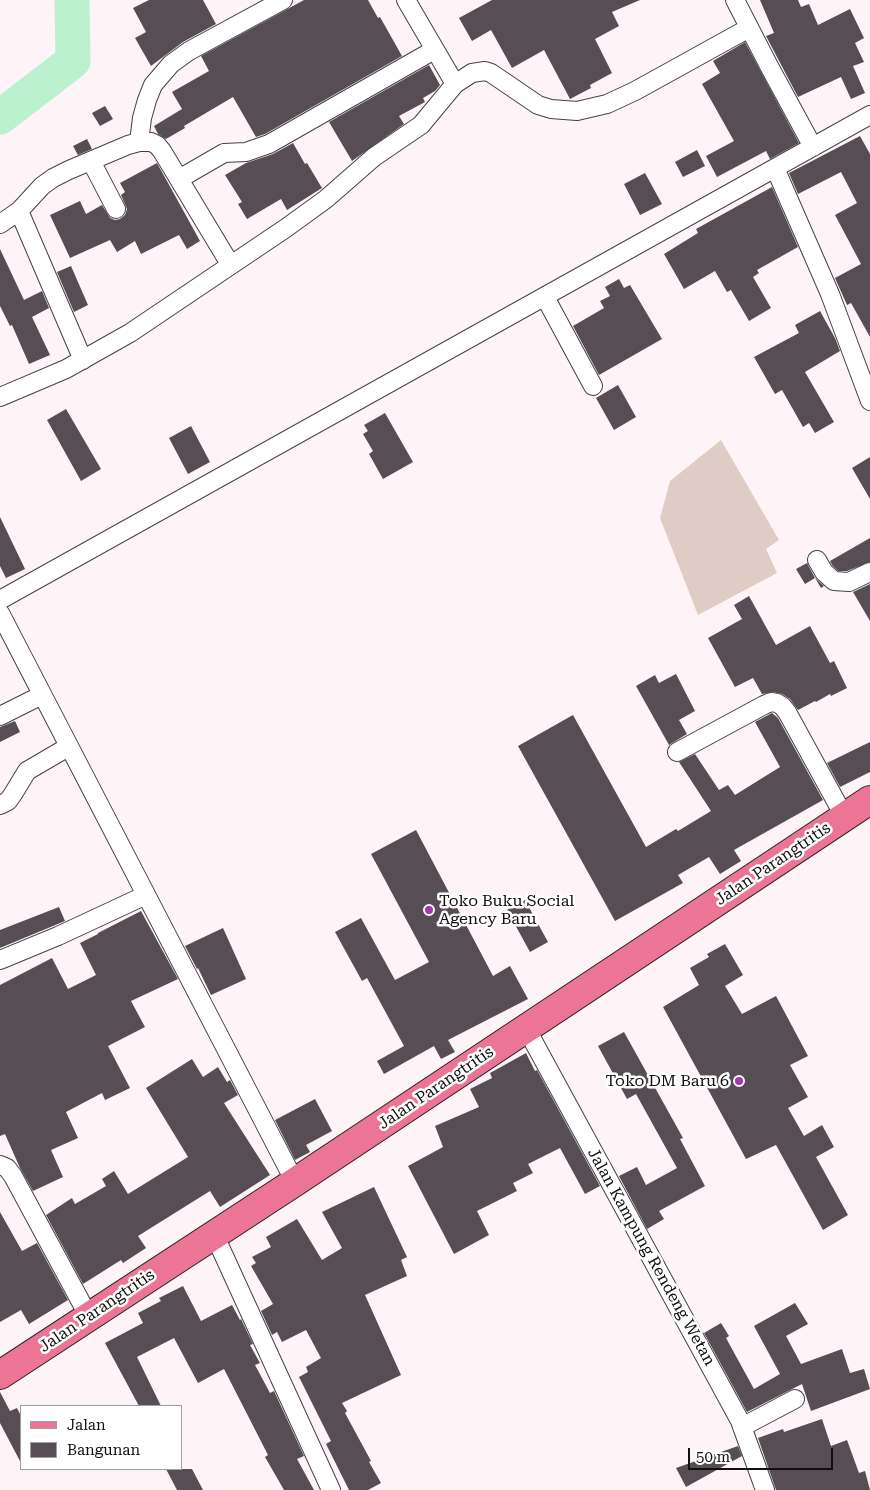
<!DOCTYPE html>
<html>
<head>
<meta charset="utf-8">
<style>
	body { margin:0 }
	#map { position:relative; width:870px; height:1490px; overflow:hidden; background:#fef3f6; font-family:"Roboto Serif",serif }
	canvas { display:block }
	.legend { position:absolute; left:20px; top:1405px; width:162px; height:65px; box-sizing:border-box; background:#fff; border:1px solid #9f9f9f; margin:0; padding:6px 9px; list-style:none; font-size:15px; color:#101010 }
	.legend li { display:flex; align-items:center; gap:10px; height:25px }
	.legend b { width:25px; border:1px solid #9f9f9f }
	.scale { position:absolute; left:688px; top:1448px; width:145px; height:22px; box-sizing:border-box; border:2px solid #101010; border-top:0; padding-left:6px; font-size:15px; line-height:18px; white-space:nowrap; color:#101010; -webkit-text-stroke:4px #fff; paint-order:stroke }
</style>
</head>
<body>
<div id="map">
<canvas width="870" height="1490"></canvas>
<ul class="legend">
<li><b style="height:6px;background:#ec7595"></b>Jalan</li>
<li><b style="height:14px;background:#574d54"></b>Bangunan</li>
</ul>
<div class="scale">50 m</div>
</div>
<script>
const ctx = document.querySelector('canvas').getContext('2d');
ctx.lineJoin = 'round';
function fillPath(path, color) { ctx.fillStyle = color; ctx.fill(path, 'evenodd'); }
const poly = rows => new Path2D(rows.map(r => 'M' + r).join(''));
function strokePath(path, color, width, dash) { ctx.strokeStyle = color; ctx.lineWidth = width; ctx.lineCap = dash ? 'butt' : 'round'; ctx.setLineDash(dash || []); ctx.stroke(path); }
function write(font, color, halo, rows, align = 'center') {
  ctx.font = font + ' "Roboto Serif",serif'; ctx.lineWidth = 5; ctx.setLineDash([]); ctx.textBaseline = 'middle'; ctx.strokeStyle = halo; ctx.fillStyle = color; for (const [text, x, y, turn = 0] of rows) {
    ctx.save(); ctx.translate(x, y); ctx.rotate((+turn || 0) * Math.PI / 180); ctx.textAlign = isNaN(turn) ? turn : align; if (halo) ctx.strokeText(text, 0, 0); ctx.fillText(text, 0, 0); ctx.restore();
  }
}
const cemetery = poly([
	[721,440,779,540,766,549,777,573,698,615,660,518,670,481]
]);
const river = poly([
	[0,117,73,61,72,0]
]);
const building = poly([
	[149,0,203,0,216,24,183,42,151,66,135,38,146,32,133,8],
	[304,0,368,0,378,18,380,17,402,56,265,134,256,137,233,97,184,126,185,128,166,139,158,134,154,126,182,109,172,92,209,71,201,56],
	[492,0,640,0,612,12,619,26,595,39,612,73,590,85,591,88,570,99,544,50,512,68,491,30,472,41,459,18],
	[760,0,798,0,801,7,809,4,818,25,850,9,864,38,855,43,864,62,853,66,865,93,851,99,841,77,798,97,766,36,774,33],
	[745,42,799,143,770,159,766,151,717,177,706,156,734,141,702,84,720,73,713,61],
	[429,65,440,85,435,91,423,98,425,102,399,116,404,124,352,161,329,122],
	[105,106,113,119,100,126,92,113],
	[860,136,870,154,870,337,851,303,847,305,835,278,861,264,835,215,857,203,841,172,798,194,789,173],
	[87,139,92,149,78,155,73,146],
	[293,143,305,164,307,163,322,188,287,210,281,199,247,219,238,204,242,202,225,175,246,163,273,154],
	[697,150,705,166,683,177,675,162],
	[157,163,200,241,187,249,179,235,141,254,135,241,117,252,110,240,70,258,50,215,80,201,86,214,102,205,110,218,115,220,120,219,125,215,127,209,121,195,125,192,120,183],
	[645,173,662,204,640,215,624,184],
	[772,187,798,247,757,270,759,273,753,277,771,308,749,321,731,290,727,292,715,271,684,289,664,254,698,233,696,229],
	[0,249,24,300,42,291,49,308,32,317,50,355,29,364,12,325,10,326,0,306],
	[71,266,88,305,74,312,57,272],
	[619,279,624,288,630,285,662,339,599,375,573,326,604,308,600,301,610,296,605,287],
	[820,311,835,338,840,351,805,372,834,422,815,433,809,423,803,427,782,390,775,394,754,357,799,333,795,325],
	[618,385,636,417,614,430,596,398],
	[66,409,101,469,81,481,47,420],
	[385,413,413,462,383,479,369,454,373,451,363,434,368,431,364,425],
	[191,426,210,462,188,474,169,438],
	[870,457,870,499,852,468],
	[0,517,25,569,6,578,0,566],
	[870,538,870,562,847,571,838,571,832,565,830,561],
	[807,563,815,578,824,586,821,588,815,578,805,584,796,569],
	[870,584,870,621,853,592],
	[749,596,776,645,810,626,830,663,834,661,847,688,831,696,830,694,816,702,815,701,798,710,790,699,782,694,772,692,762,694,753,678,735,687,708,638,742,619,734,605],
	[676,674,695,711,679,720,687,734,669,745,636,686,655,675,659,683],
	[772,713,778,718,823,800,734,850,741,861,720,874,709,857,678,875,683,883,615,921,518,746,573,715,646,847,676,829,678,831,711,811,679,762,695,754,719,790,728,785,735,795,780,767,755,722],
	[15,721,20,732,0,742,0,727],
	[870,742,870,772,840,787,827,763],
	[416,830,493,976,510,966,528,999,448,1040,455,1052,441,1059,434,1046,384,1074,377,1061,404,1046,367,978,362,981,335,932,361,918,395,980,429,962,371,854],
	[525,900,548,942,530,952,507,910],
	[59,907,65,921,0,948,0,930],
	[141,911,178,979,131,1001,145,1027,108,1046,130,1088,105,1100,102,1093,66,1112,78,1138,51,1150,63,1177,33,1191,20,1168,5,1134,0,1136,0,985,52,958,68,989,96,975,80,943,98,934,98,933],
	[223,928,246,979,211,995,198,968,197,969,185,946],
	[725,944,743,975,725,986,742,1014,776,996,808,1056,790,1065,808,1097,788,1108,804,1136,822,1125,834,1147,816,1157,848,1215,823,1230,776,1145,746,1159,663,1007,699,985,690,968,709,957,707,954],
	[624,1032,683,1138,680,1139,705,1186,659,1211,664,1219,647,1229,619,1176,637,1167,646,1185,677,1168,636,1094,627,1099,598,1046],
	[526,1053,535,1071,537,1070,600,1186,585,1194,560,1148,528,1164,533,1173,513,1183,517,1191,477,1211,489,1235,454,1254,408,1166,443,1147,435,1126,479,1107,470,1089,492,1078,490,1073],
	[192,1059,203,1077,218,1067,227,1082,230,1080,238,1095,224,1103,270,1175,220,1207,210,1191,138,1236,146,1248,123,1263,121,1260,83,1284,46,1215,72,1198,75,1204,106,1186,102,1179,114,1171,128,1194,188,1157,146,1088],
	[315,1099,332,1131,306,1145,310,1152,295,1160,275,1120],
	[374,1187,407,1257,401,1260,407,1276,365,1295,401,1375,342,1403,347,1411,345,1413,371,1461,369,1462,381,1483,368,1490,349,1490,326,1444,331,1441,299,1377,308,1372,306,1367,321,1358,306,1330,282,1342,277,1332,272,1335,261,1311,273,1304,251,1266,256,1263,252,1257,271,1247,266,1237,297,1219,322,1260,342,1248,322,1212],
	[0,1212,22,1251,37,1243,68,1300,29,1324,21,1310,0,1322],
	[183,1286,201,1321,232,1305,240,1320,241,1319,253,1344,250,1345,260,1363,255,1365,270,1393,274,1391,304,1456,297,1459,314,1490,284,1490,265,1457,268,1455,224,1369,198,1383,174,1338,137,1357,161,1406,139,1406,105,1343,143,1323,138,1313,161,1301,159,1298],
	[795,1303,808,1324,786,1336,801,1364,842,1349,850,1373,864,1369,870,1389,811,1411,802,1384,747,1412,704,1333,721,1323,729,1336,726,1338,754,1389,780,1374,754,1326],
	[0,1392,10,1411,17,1408,21,1416,21,1463,0,1423],
	[822,1419,831,1446,847,1440,859,1473,865,1471,870,1490,776,1490,758,1438,783,1429,784,1432],
	[738,1446,742,1456,686,1487,676,1468],
	[166,1469,192,1469,203,1490,177,1490]
]);
const minor = poly([
	[406,0,455,84],
	[735,0,769,66,813,147],
	[139,142,142,118,147,100,153,85,171,64,189,51,283,0],
	[91,161,116,209],
	[775,168,830,294,870,401],
	[179,179,224,153,246,152,269,144,434,50],
	[19,211,83,360],
	[0,224,19,211,42,186,53,178,69,170,128,145,139,142,151,142,157,145,162,151,230,264],
	[545,297,593,386],
	[0,397,66,369,130,333,286,228,326,199,374,157,421,125,455,84,472,73,485,71,491,73,538,105,551,109,577,111,607,104,635,91,749,28],
	[817,560,824,572,834,581,849,582,870,572],
	[0,600,870,115],
	[0,613,295,1182],
	[0,716,42,695],
	[677,752,764,705,771,702,777,703,782,706,787,712,844,816],
	[0,805,8,801,13,794,27,771,68,747],
	[0,960,58,936,146,895],
	[526,1028,740,1421,765,1490],
	[0,1165,7,1168,13,1176,89,1317],
	[214,1234,331,1490],
	[742,1427,795,1399]
]);
const primary = poly([
	[0,1375,295,1182,870,800]
]);
const markers = [
	[429,910,5,"#aa33b4"],
	[739,1081,5,"#aa33b4"]
];
const streetNames = [
	["Jalan Parangtritis",773,864,-34],
	["Jalan Parangtritis",436,1088,-34],
	["Jalan Kampung Rendeng Wetan",651,1257,61],
	["Jalan Parangtritis",97,1311,-34]
];
const poiNames = [
	["Toko Buku Social",439,901],
	["Agency Baru",439,919],
	["Toko DM Baru 6",729,1081,"right"]
];
fillPath(cemetery, '#dfcdc5');
strokePath(river, '#bcf1cf', 35);
fillPath(building, '#574d54');
strokePath(minor, '#434343', 20);
strokePath(primary, '#212121', 30);
strokePath(minor, '#fff', 18);
strokePath(primary, '#ec7595', 28);
for (const [x, y, r, color] of markers) { const dot = new Path2D(); dot.arc(x, y, r, 0, 2 * Math.PI); ctx.fillStyle = color; ctx.fill(dot); strokePath(dot, '#fff', 2); }
write('16px', '#101010', '#fff', streetNames);
write('16px', '#101010', '#fff', poiNames, 'left');
</script>
</body>
</html>
